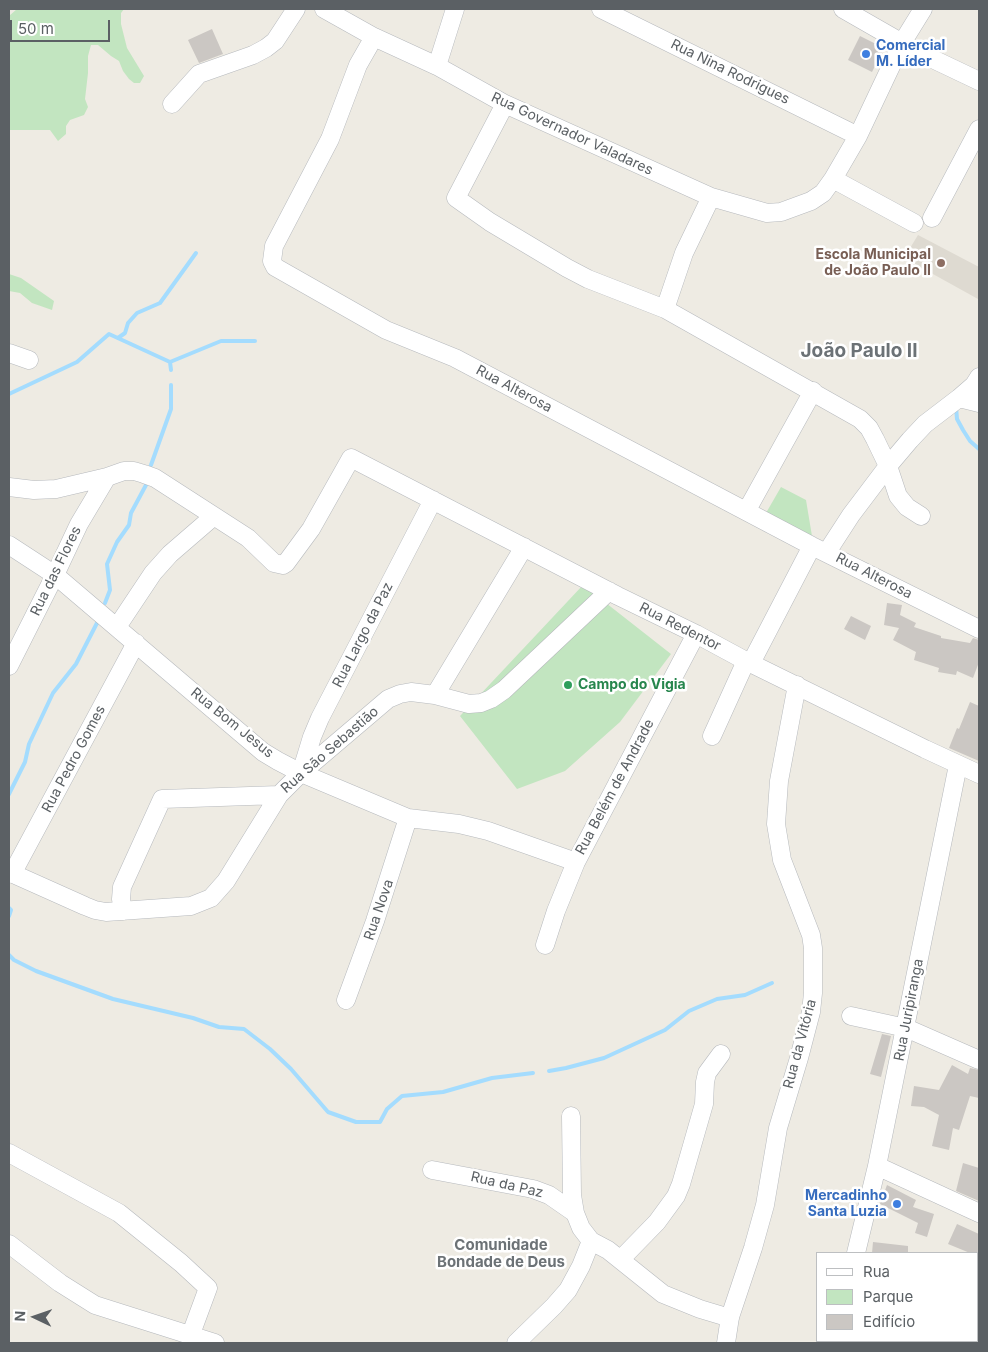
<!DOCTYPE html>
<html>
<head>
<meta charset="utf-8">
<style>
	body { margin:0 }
	#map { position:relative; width:988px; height:1352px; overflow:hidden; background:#eeebe3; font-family:Inter,sans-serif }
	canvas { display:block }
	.frame { position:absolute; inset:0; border:10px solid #5b6064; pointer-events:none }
	.legend { position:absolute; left:816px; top:1252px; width:162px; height:90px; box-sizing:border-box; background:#fff; border:1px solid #bdbfc1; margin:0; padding:6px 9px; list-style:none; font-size:15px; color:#5b6064 }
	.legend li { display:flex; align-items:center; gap:10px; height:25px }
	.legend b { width:25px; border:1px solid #bdbfc1 }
	.north { position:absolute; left:10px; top:1292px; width:50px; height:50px; -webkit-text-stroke:4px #fff; paint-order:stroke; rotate:273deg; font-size:14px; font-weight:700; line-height:20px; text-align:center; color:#5b6064 }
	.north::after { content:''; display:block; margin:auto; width:18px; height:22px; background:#5b6064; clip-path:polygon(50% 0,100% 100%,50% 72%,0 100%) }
	.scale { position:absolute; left:10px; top:20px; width:100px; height:22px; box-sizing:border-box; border:2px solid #5b6064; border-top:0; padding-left:6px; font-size:15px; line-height:18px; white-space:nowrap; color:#5b6064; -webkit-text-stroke:4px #fff; paint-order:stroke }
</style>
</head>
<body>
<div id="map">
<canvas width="988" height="1352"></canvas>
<div class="frame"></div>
<ul class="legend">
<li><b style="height:6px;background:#fff"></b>Rua</li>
<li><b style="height:14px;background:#c2e5c0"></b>Parque</li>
<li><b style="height:14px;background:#cbc7c3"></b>Edifício</li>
</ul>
<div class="north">N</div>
<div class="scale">50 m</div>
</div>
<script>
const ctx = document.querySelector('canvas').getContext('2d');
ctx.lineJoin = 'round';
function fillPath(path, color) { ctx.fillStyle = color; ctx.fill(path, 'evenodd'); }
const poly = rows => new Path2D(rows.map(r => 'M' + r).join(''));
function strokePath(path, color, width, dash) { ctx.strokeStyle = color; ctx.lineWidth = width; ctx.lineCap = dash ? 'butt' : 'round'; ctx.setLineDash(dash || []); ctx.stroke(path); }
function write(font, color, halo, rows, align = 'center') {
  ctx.font = font + ' Inter,sans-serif'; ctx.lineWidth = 5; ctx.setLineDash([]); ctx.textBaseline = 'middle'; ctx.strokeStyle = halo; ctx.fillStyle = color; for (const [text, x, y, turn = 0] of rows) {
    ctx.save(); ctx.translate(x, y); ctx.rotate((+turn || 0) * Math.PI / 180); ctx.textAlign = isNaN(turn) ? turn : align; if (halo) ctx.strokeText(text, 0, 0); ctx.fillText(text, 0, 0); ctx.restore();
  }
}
const education = poly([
	[918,235,979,267,978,299,904,258]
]);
const green = poly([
	[17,9,124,9,121,13,121,24,127,48,144,76,140,83,134,83,129,79,123,71,119,61,111,56,98,45,91,45,88,56,88,73,85,99,88,107,84,115,70,120,66,126,66,134,58,141,50,130,9,130,9,16],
	[9,274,21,278,54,301,52,310,32,303,20,293,9,291],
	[781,487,806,500,812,536,766,513],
	[583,585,671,654,620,722,565,771,517,789,460,716]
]);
const stream = poly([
	[118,338,125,333,128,323,137,313,160,303,196,253],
	[170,362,171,370],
	[9,394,77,362,109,334,170,362,221,341,255,341],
	[956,407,957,419,963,430,970,441,979,449],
	[151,465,171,409,171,385],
	[105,603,110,590,107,564,117,542,129,525,131,513,146,485],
	[9,794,25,762,29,744,53,693,76,664,97,623],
	[9,908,11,910,9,916],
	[9,955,14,960,36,971,113,999,193,1018,219,1027,244,1029,270,1049,291,1069,328,1112,356,1122,380,1122,387,1109,402,1096,443,1092,492,1078,533,1073],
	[549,1071,566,1068,604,1058,665,1030,689,1011,717,999,745,995,772,983]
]);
const building = poly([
	[212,29,223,54,199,63,188,40],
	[860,36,884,48,872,72,848,60],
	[887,603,902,605,900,615,916,623,914,627,941,636,941,638,970,643,973,638,979,640,979,662,973,678,957,671,956,675,938,672,939,668,914,660,916,652,893,640,899,628,884,625],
	[851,616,871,626,865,640,844,629],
	[970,702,979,706,979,761,949,748,957,728,959,729],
	[882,1034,891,1036,881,1077,870,1074],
	[952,1065,968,1074,970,1068,979,1070,979,1098,970,1096,959,1130,953,1128,949,1150,932,1146,939,1115,924,1107,911,1106,914,1086,939,1090],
	[963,1163,979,1168,979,1201,956,1191],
	[887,1185,916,1200,913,1207,934,1214,927,1237,915,1233,918,1223,880,1204],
	[957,1224,979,1234,979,1253,970,1253,948,1244],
	[873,1242,908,1246,908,1253,872,1253]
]);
const minor = poly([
	[324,9,374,37,437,66,505,104,711,197],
	[601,9,858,136],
	[843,9,918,52,979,81],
	[374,37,358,65,330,139,274,246,272,261,275,267,386,330,455,358,812,546,979,629],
	[437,66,455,9],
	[172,104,199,74,253,55,266,48,275,41,296,9],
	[505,104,456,198,490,222,567,268,588,279,665,309,860,419,869,428,875,439,888,466,898,496,907,507,921,516],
	[833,179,914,223],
	[932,218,979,129],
	[665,309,684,253,711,197,767,213,781,212,811,201,823,193,833,179,858,136,902,43,923,9],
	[9,353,29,360],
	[959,398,979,403],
	[9,487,34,490,56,489,107,477,124,471,134,471,144,474,155,478,248,538,274,563,283,565,286,563,311,529,351,458,618,596,696,634,746,661,925,749,979,774],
	[747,510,813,391],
	[9,545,55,575,263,752,278,761,301,773,408,818,459,824,488,831,576,862],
	[827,552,851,515,888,466,910,440,925,424,959,398,974,385,979,377],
	[117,627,153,573,170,554,214,516],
	[751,663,812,546],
	[9,666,55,575,79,524,107,477],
	[435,695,524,547],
	[712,736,746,661],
	[301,773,312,737,320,718,433,500],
	[9,872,85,906,95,910,106,912,191,906,211,898,226,881,279,795,301,773,388,699,400,694,411,692,435,695,469,704,481,703,491,699,504,690,609,591],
	[12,874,136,643],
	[123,911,121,899,122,887,162,799,279,795],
	[545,945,556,911,576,862,696,634],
	[346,1000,375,921,408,818],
	[851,1016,906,1028,979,1060],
	[571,1116,572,1195,575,1213,581,1228,591,1241,608,1250,663,1294,700,1309,730,1318],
	[9,1153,119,1213,181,1263,208,1288,191,1334],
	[877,1166,979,1213],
	[432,1170,533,1189,549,1195,575,1213],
	[9,1244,60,1283,95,1305,215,1343],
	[856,1253,877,1166,958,765],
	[621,1259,657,1222,676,1196,681,1184,704,1104,705,1082,707,1073,721,1054],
	[977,1339,979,1340],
	[516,1343,554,1306,568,1290,581,1266,591,1241],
	[726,1343,730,1317,753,1248,765,1205,778,1128,799,1058,811,1012,813,993,813,948,811,935,782,860,776,824,779,781,797,685],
	[832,1343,833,1341]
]);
const markers = [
	[866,54,5,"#3f7fe0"],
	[941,263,5,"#8d6e63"],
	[568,685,5,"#2e9e5b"],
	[897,1204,5,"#3f7fe0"]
];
const shopNames = [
	["Comercial",876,46],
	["M. Líder",876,62],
	["Mercadinho",887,1196,"right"],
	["Santa Luzia",887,1212,"right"]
];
const streetNames = [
	["Rua Nina Rodrigues",730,72,26],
	["Rua Governador Valadares",572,134,25],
	["Rua Alterosa",514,389,28],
	["Rua das Flores",56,571,-64],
	["Rua Alterosa",874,576,27],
	["Rua Redentor",680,627,27],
	["Rua Largo da Paz",363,635,-63],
	["Rua Bom Jesus",232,723,39],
	["Rua São Sebastião",330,750,-41],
	["Rua Pedro Gomes",74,759,-62],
	["Rua Belém de Andrade",615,787,-62],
	["Rua Nova",379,910,-71],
	["Rua Juripiranga",909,1010,-79],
	["Rua da Vitória",800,1044,-75],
	["Rua da Paz",507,1185,13]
];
const educationNames = [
	["Escola Municipal",931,255],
	["de João Paulo II",931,271]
];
const leisureNames = [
	["Campo do Vigia",578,685]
];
const neighbourhoodNames = [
	["Comunidade",501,1245],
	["Bondade de Deus",501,1262]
];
const districtNames = [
	["João Paulo II",859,351]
];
fillPath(education, '#dedad1');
fillPath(green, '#c2e5c0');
strokePath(stream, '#a4dcfe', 4);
fillPath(building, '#cbc7c3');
strokePath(minor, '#b6b9bd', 19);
strokePath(minor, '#fff', 18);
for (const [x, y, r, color] of markers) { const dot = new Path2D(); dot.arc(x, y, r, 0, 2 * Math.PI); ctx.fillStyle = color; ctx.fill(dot); strokePath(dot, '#fff', 2); }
write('bold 14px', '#366cbe', '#fff', shopNames, 'left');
write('14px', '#5b6064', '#fff', streetNames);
write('bold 14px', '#785e54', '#fff', educationNames, 'right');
write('bold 14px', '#27864d', '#fff', leisureNames, 'left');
write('bold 15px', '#6c7276', '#fff', neighbourhoodNames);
write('bold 19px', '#6c7276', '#fff', districtNames);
</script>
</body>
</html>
